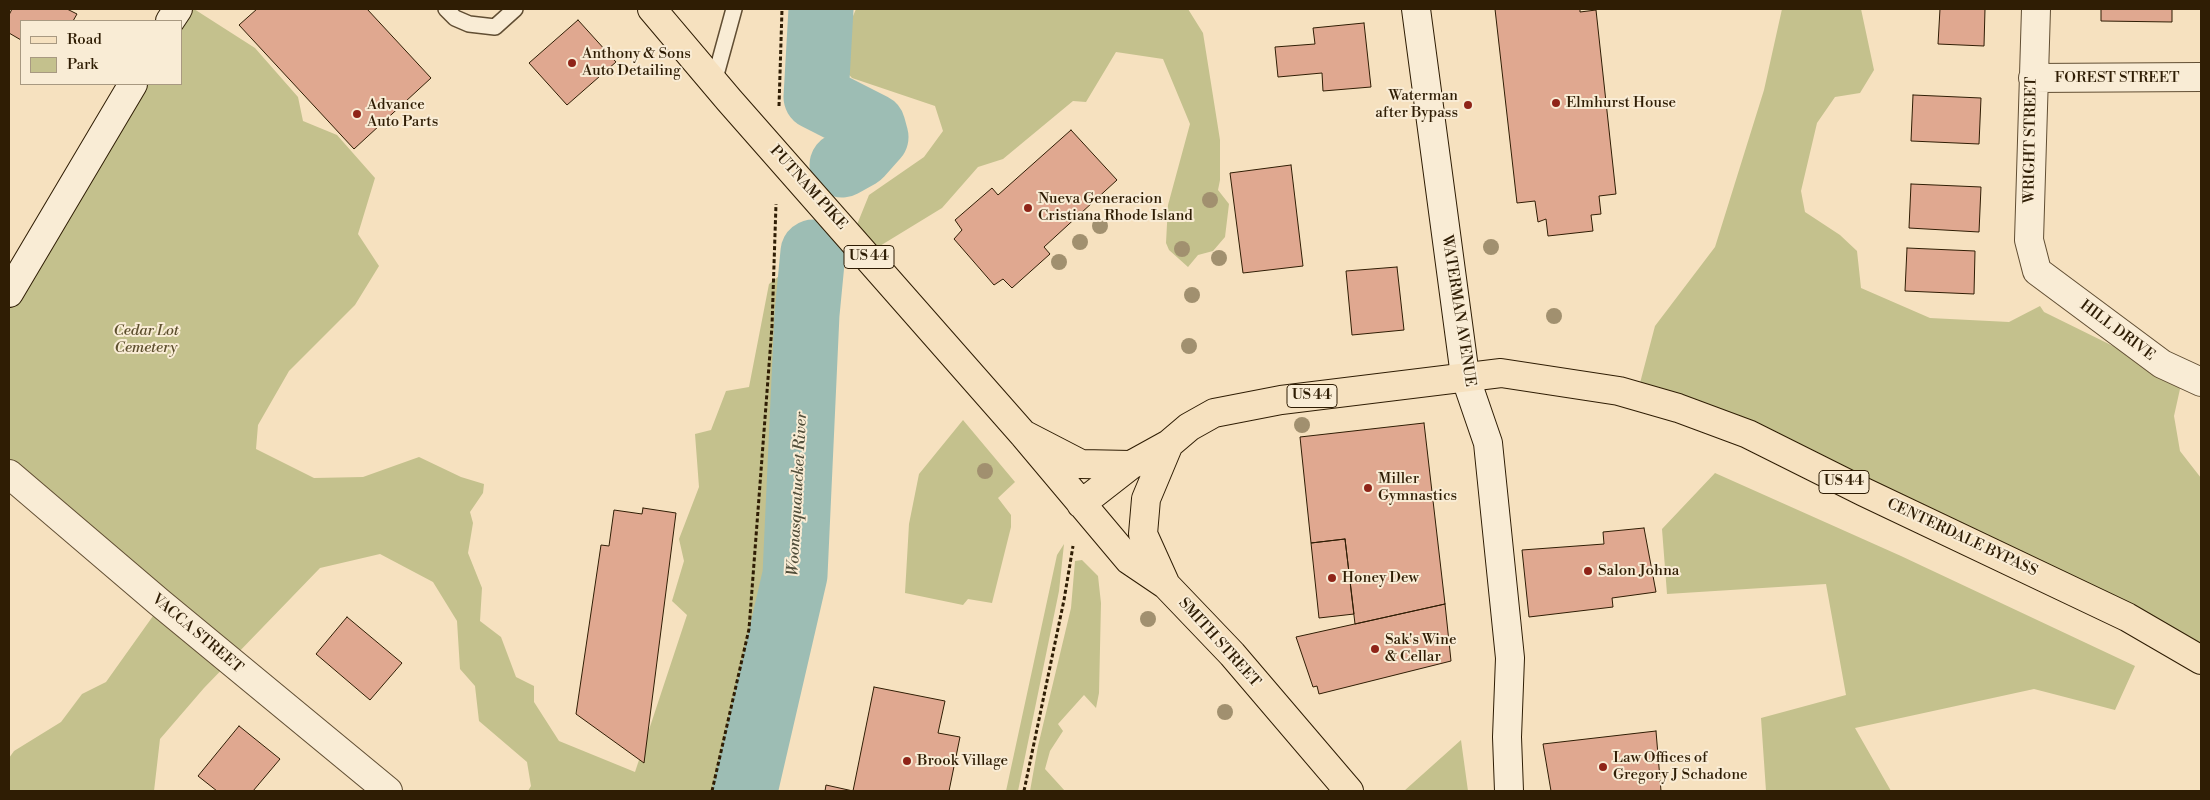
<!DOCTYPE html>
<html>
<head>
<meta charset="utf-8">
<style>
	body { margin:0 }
	#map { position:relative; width:2210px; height:800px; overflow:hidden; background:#f6e1bf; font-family:"Libre Bodoni",serif }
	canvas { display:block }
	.frame { position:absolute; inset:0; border:10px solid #2f1d04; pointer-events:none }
	.legend { position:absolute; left:20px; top:20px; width:162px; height:65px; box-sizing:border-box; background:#f9ecd5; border:1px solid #a89981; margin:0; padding:6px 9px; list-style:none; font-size:15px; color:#2f1d04 }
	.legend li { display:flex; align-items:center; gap:10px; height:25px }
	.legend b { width:25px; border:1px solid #a89981 }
</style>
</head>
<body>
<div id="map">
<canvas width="2210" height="800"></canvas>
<div class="frame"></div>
<ul class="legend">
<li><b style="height:6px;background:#f6e1bf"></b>Road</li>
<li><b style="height:14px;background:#c4c18d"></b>Park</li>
</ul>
</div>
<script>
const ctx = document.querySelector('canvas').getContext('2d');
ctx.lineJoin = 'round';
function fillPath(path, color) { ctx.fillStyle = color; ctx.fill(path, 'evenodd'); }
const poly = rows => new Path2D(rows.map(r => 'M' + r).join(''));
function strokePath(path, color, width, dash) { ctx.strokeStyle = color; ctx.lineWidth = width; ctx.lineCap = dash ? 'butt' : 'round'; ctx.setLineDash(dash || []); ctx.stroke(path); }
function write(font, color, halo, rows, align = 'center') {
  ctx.font = font + ' "Libre Bodoni",serif'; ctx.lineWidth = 4; ctx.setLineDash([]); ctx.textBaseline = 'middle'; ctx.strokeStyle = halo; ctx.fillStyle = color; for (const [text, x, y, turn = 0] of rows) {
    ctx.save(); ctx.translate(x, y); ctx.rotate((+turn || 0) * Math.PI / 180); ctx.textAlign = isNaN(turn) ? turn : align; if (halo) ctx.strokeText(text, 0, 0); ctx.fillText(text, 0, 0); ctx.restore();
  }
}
const green = poly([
	[179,9,194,9,255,48,298,97,303,121,337,135,375,178,358,234,379,266,355,305,289,371,258,425,256,449,314,478,363,477,419,457,461,477,484,484,483,493,470,512,473,523,468,553,482,588,480,621,501,637,516,677,534,686,534,702,559,741,635,772,687,615,672,601,684,561,679,539,699,487,695,434,711,430,726,391,749,387,769,284,807,254,816,250,803,337,800,380,787,481,773,643,742,791,528,791,531,786,527,762,479,721,475,686,460,669,457,621,433,582,380,554,320,568,204,688,160,739,154,791,9,791,9,758,14,751,61,722,82,694,106,682,153,616,151,607,9,488,9,285,132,84,181,84],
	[856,9,1188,9,1203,33,1220,140,1220,180,1218,190,1229,204,1225,237,1213,251,1198,255,1188,267,1169,250,1166,243,1168,205,1190,124,1163,59,1116,52,1086,102,1073,101,1003,159,978,167,942,208,870,252,854,232,869,195,924,157,943,131,935,106,852,78,835,59],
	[1782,9,1861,9,1874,70,1860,93,1835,97,1817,123,1801,191,1805,212,1840,235,1857,251,1861,288,1930,318,2009,322,2040,306,2044,312,2182,380,2174,416,2180,451,2201,478,2201,672,2156,639,1703,427,1635,402,1655,326,1715,247,1764,90],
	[963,420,1015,482,998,498,1011,515,1011,527,992,603,968,599,963,605,905,593,909,524,919,474],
	[1715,473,1901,556,2135,666,2115,710,2034,689,1855,728,1891,791,1766,791,1761,718,1846,695,1826,584,1667,594,1662,529],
	[1064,544,1059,591,1018,791,1006,791,1057,555],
	[1082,560,1098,576,1101,603,1099,693,1096,708,1084,695,1058,724,1063,731,1050,751,1045,769,1065,791,1030,791,1038,746,1071,608,1075,561],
	[1461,740,1468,791,1404,791]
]);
const river = poly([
	[821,9,816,97,873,126,876,137,860,155,842,165],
	[745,791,795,575,807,314,813,252]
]);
const building = poly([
	[12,9,67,9,77,14,73,21,21,21,21,40,9,33,9,15,12,9],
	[257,9,367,9,431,78,354,149,239,25,257,9],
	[1495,9,1580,9,1580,12,1596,10,1616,194,1599,196,1601,214,1591,215,1593,231,1548,236,1546,219,1538,222,1535,201,1517,203,1495,9],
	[1940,9,1985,9,1984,46,1938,44,1940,9],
	[2101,9,2172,9,2172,22,2101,21,2101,9],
	[578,20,616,62,567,105,529,63,578,20],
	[1364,23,1371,87,1323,91,1322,73,1278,77,1275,47,1315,44,1313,28,1364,23],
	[1913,95,1981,98,1979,144,1911,141,1913,95],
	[1071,130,1117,180,1044,247,1050,254,1012,288,1003,279,994,285,954,239,962,230,955,220,992,188,998,195,1071,130],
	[1291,165,1303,266,1243,273,1230,173,1291,165],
	[1911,184,1981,187,1979,232,1909,228,1911,184],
	[1907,248,1975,251,1974,294,1905,291,1907,248],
	[1397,267,1404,330,1352,335,1346,271,1397,267],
	[1424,423,1445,604,1355,624,1345,539,1311,543,1300,437,1424,423],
	[643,508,676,513,644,763,576,714,601,545,609,546,614,510,642,514,643,508],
	[1644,528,1656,592,1612,598,1613,607,1529,617,1522,550,1604,544,1603,532,1644,528],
	[1345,539,1354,614,1319,618,1311,543,1345,539],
	[1445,604,1451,661,1319,694,1317,686,1313,687,1296,637,1445,604],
	[347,617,402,663,370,700,316,654,347,617],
	[874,687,945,701,938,733,960,737,949,791,825,791,826,785,853,791,874,687],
	[239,726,280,759,253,791,217,791,198,776,239,726],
	[1656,731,1661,791,1551,791,1543,744,1656,731]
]);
const path = poly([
	[779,106,782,9],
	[712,791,749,629,772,326,776,204],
	[1024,791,1064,600,1073,546]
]);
const service = poly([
	[446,9,455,18,469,24,495,27,515,9],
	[714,82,734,9]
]);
const minor = poly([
	[2036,9,2029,240,2037,271,2162,364,2201,382],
	[2033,78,2201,77],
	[9,474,159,602,388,791]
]);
const secondary = poly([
	[1416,9,1465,376,1488,443,1510,658,1507,737,1509,791],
	[170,21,178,9],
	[9,293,133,84]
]);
const primary = poly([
	[652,9,729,100,1023,434,1129,560,1166,585,1232,654,1349,791],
	[1023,434,1081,464,1131,465,1169,444,1189,427,1214,413,1281,400,1501,373,1619,391,1678,408,1748,434,1864,492,2127,617,2201,660],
	[1081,504,1131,465],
	[1166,585,1143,534,1146,499,1169,444]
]);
const trees = [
	[1210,200],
	[1100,226],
	[1080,242],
	[1491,247],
	[1182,249],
	[1219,258],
	[1059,262],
	[1192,295],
	[1554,316],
	[1189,346],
	[1302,425],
	[985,471],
	[1148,619],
	[1225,712]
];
const markers = [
	[572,63,5,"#8f2418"],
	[1556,103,5,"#8f2418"],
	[1468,105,5,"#8f2418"],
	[357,114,5,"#8f2418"],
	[1028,208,5,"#8f2418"],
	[1368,488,5,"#8f2418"],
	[1588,571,5,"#8f2418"],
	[1332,578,5,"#8f2418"],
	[1375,649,5,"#8f2418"],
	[907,761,5,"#8f2418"],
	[1603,767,5,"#8f2418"]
];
const shields = [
	[869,257,50],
	[1312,396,50],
	[1844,482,50]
];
const shieldNames = [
	["US 44",869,257],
	["US 44",1312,396],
	["US 44",1844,482]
];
const poiNames = [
	["Anthony & Sons",582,54],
	["Auto Detailing",582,71],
	["Waterman",1458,96,"right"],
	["after Bypass",1458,113,"right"],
	["Elmhurst House",1566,103],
	["Advance",367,105],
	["Auto Parts",367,122],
	["Nueva Generacion",1038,199],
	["Cristiana Rhode Island",1038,216],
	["Miller",1378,479],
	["Gymnastics",1378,496],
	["Salon Johna",1598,571],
	["Honey Dew",1342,578],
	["Sak's Wine",1385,640],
	["& Cellar",1385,657],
	["Law Offices of",1613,758],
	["Gregory J Schadone",1613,775],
	["Brook Village",917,761]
];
const streetNames = [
	["FOREST STREET",2117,78],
	["WRIGHT STREET",2031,140,-89],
	["PUTNAM PIKE",808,188,48],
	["WATERMAN AVENUE",1458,311,81],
	["HILL DRIVE",2117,331,37],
	["CENTERDALE BYPASS",1962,538,25],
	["VACCA STREET",197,634,40],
	["SMITH STREET",1219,643,48]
];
const parkNames = [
	["Cedar Lot",146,331],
	["Cemetery",146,348]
];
const waterNames = [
	["Woonasquatucket River",798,494,-87]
];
fillPath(green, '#c4c18d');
strokePath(river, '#9dbdb4', 65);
fillPath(building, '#e0a890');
strokePath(building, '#2f1d04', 1);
strokePath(service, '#614e33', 18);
strokePath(minor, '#614e33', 30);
strokePath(secondary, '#2f1d04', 30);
strokePath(primary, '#2f1d04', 30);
strokePath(path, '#2f1d04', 3, [4, 2.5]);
strokePath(service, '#f9ecd5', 15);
strokePath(minor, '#f9ecd5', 28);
strokePath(secondary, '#f9ecd5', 28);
strokePath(primary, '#f6e1bf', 28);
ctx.fillStyle = '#a1906f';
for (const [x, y] of trees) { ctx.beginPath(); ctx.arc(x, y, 8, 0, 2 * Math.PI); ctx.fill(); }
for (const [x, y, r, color] of markers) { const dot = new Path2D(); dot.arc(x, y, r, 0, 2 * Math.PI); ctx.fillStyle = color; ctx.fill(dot); strokePath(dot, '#f9ecd5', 2); }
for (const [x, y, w] of shields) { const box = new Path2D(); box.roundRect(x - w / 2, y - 11.5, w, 23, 4); ctx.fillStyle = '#f9ecd5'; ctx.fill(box); strokePath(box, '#2f1d04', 1); }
write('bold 14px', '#2f1d04', null, shieldNames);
write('15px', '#2f1d04', '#f9ecd5', poiNames, 'left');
write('15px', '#2f1d04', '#f9ecd5', streetNames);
write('italic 15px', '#5c4e2d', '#f9ecd5', parkNames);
write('italic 16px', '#504d39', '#f9ecd5', waterNames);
</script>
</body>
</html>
